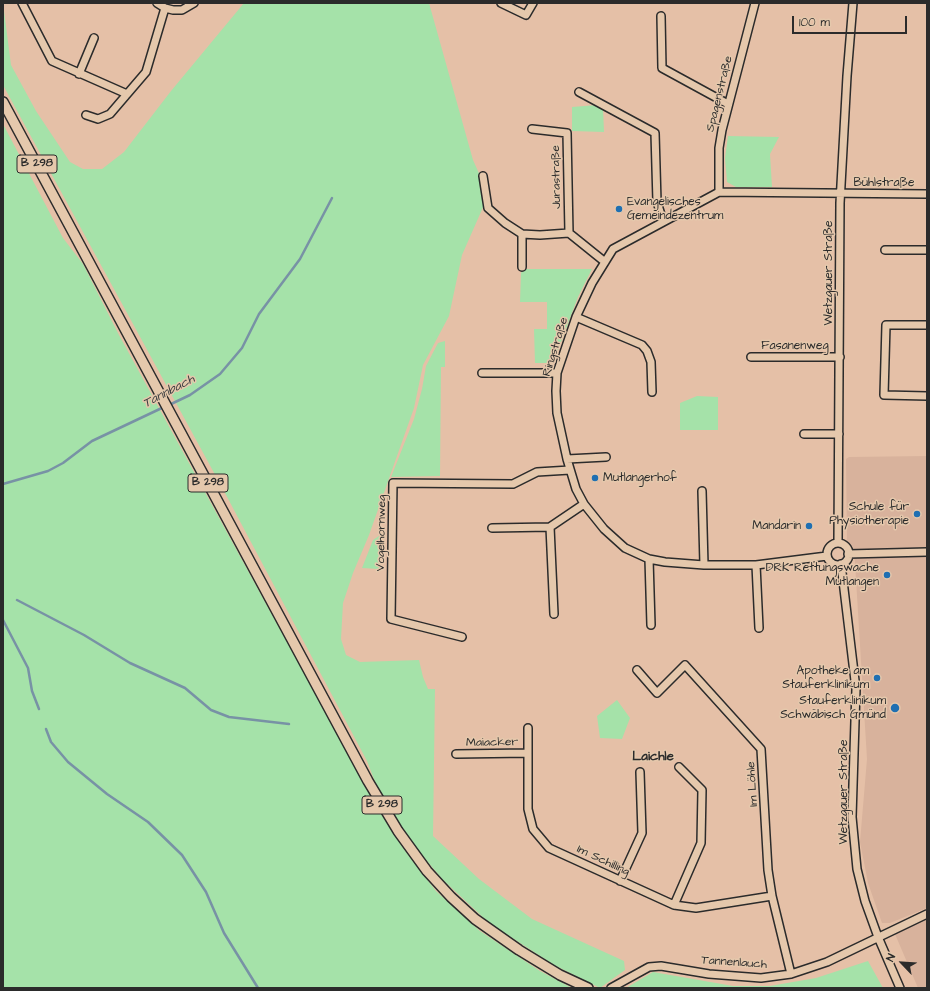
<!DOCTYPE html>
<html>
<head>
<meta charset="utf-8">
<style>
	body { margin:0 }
	#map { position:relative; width:930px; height:991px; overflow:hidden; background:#e5c0a7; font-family:"Architects Daughter",sans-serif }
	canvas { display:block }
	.frame { position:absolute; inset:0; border:4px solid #2b2b2b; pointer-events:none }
	.north { position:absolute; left:882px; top:943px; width:40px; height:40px; -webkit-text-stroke:3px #e5c8ac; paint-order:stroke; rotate:295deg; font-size:11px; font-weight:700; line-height:16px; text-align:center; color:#2b2b2b }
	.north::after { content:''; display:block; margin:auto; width:14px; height:18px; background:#2b2b2b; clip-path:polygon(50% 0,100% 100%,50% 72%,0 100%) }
	.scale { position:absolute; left:792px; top:16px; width:115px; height:18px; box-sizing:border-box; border:2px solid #2b2b2b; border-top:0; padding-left:5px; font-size:12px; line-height:14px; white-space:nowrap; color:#2b2b2b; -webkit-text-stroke:3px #e5c8ac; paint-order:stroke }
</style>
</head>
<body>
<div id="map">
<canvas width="930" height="991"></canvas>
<div class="frame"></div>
<div class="north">N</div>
<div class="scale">100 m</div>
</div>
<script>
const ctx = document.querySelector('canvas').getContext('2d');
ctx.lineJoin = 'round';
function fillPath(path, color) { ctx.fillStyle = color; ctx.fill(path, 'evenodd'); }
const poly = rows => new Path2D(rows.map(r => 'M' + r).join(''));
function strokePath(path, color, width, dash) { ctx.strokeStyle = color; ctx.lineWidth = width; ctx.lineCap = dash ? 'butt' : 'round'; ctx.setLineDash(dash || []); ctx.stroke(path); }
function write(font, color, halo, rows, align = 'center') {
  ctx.font = font + ' "Architects Daughter",sans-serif'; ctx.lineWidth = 3; ctx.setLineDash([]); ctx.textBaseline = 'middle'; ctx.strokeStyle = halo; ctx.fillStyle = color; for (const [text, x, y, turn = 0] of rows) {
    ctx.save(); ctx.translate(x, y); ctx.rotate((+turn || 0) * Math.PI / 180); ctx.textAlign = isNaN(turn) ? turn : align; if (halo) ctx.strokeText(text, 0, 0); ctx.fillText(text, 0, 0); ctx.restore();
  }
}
const built = poly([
	[927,456,927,908,890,923,882,923,868,883,860,842,867,759,855,563,853,547,847,541,846,459,849,457],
	[927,920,927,988,918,988,895,934]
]);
const green = poly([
	[3,3,11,65,36,111,70,162,83,169,102,169,124,152,171,91,244,3,429,3,473,160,482,180,484,205,462,255,449,316,423,365,414,408,369,535,353,573,343,603,341,639,346,655,360,662,419,660,423,677,428,689,435,689,433,836,479,879,532,919,624,961,625,970,600,988,554,965,489,923,443,880,420,853,398,822,377,787,367,761,225,493,3,85],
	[597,105,603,108,604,132,572,131,572,107],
	[3,124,63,238,83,264,119,335,363,781,403,848,436,891,480,931,540,971,572,988,3,988],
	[728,136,779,137,770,154,772,187,736,187,727,182,725,158],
	[524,269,592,269,578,297,555,358,548,363,535,363,534,329,547,329,547,302,520,302,521,273],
	[445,341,445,367,441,367,440,476,391,477,414,419,422,389,426,366,438,343],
	[697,396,718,397,718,430,680,430,680,403],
	[382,534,379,569,362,568,373,540],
	[617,700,630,718,622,739,600,738,597,716],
	[868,961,883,988,626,988,653,972,733,986,770,986,816,978]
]);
const stream = poly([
	[169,405,190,395,220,374,242,348,259,314,300,259,332,198],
	[3,484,48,471,63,463,92,441,164,407],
	[17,600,84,635,130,663,185,688,211,710,229,717,289,724],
	[3,620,28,668,32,691,39,709],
	[46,729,51,742,68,762,107,794,148,822,182,855,206,892,224,933,258,988]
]);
const minor = poly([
	[22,3,52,61,127,94],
	[157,3,165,8,173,10,182,10,194,3],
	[501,3,526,15,533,3],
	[661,16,662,68,728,104],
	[79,74,94,38],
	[579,92,655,133,657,202,663,221],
	[86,115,98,119,110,114,146,72,165,8],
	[532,129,567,133,569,233],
	[483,176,488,208,505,223,522,234,540,235,569,233,605,262],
	[719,192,719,148,722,130,755,3],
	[885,250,927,250],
	[522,267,522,234],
	[576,317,642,345,647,351,651,362,652,392],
	[927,325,886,325,884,395,927,396],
	[751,357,840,357],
	[482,373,557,373],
	[804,434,839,434],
	[567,459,606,457],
	[702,491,704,565],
	[550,527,554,614],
	[492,528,550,527,584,504],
	[838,543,840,203,847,76,853,3],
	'827 554a11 11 0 1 1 22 0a11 11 0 1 1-22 0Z',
	[848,554,927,552],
	[827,556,756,565,704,565,665,562,649,559,625,548,604,529,584,504,576,489,567,459,557,413,556,391,557,373,576,317,592,283,613,249,719,192,927,194],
	[649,559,651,625],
	[841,564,856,689,852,817,857,869,865,901,878,937,900,988],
	[756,565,759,628],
	[462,637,391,619,393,483,513,484,537,472,570,470],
	[637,670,657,693,685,665,761,749,768,870,772,896,791,974],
	[528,728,528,809,533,829,549,848,674,905,696,908,772,896],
	[456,754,528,753],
	[620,881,642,833,640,772],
	[674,905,701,843,702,790,679,767],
	[611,988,649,967,661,966,709,974,761,978,791,974,827,962,927,914]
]);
const major = poly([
	[3,102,368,781,398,831,427,871,451,897,475,919,519,950,560,975,588,988]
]);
const markers = [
	[619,209,4,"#1f6fb2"],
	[595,478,4,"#1f6fb2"],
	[917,514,4,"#1f6fb2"],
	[809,526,4,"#1f6fb2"],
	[887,575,4,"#1f6fb2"],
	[877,678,4,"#1f6fb2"],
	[895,708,5,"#1f6fb2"]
];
const shields = [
	[37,164,40],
	[208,483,40],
	[382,805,40]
];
const shieldNames = [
	["B 298",37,164],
	["B 298",208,483],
	["B 298",382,805]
];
const streetNames = [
	["Spagenstraße",720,94,-76],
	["Jurastraße",557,177,-91],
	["Bühlstraße",884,183],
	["Wetzgauer Straße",829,273,-90],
	["Fasanenweg",795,346],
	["Ringstraße",556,347,-73],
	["Vogelhornweg",382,533,-89],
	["Maiacker",492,743,-1],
	["Im Löhle",753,784,-94],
	["Wetzgauer Straße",844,792,-90],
	["Im Schilling",603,861,25],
	["Tannenlauch",734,963,4]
];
const poiNames = [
	["Evangelisches",627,202,"left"],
	["Gemeindezentrum",627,216,"left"],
	["Mutlangerhof",603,478,"left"],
	["Schule für",909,507],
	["Physiotherapie",909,521],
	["Mandarin",801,526],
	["DRK Rettungswache",879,568],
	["Mutlangen",879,582],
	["Apotheke am",869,671],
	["Stauferklinikum",869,685],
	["Stauferklinikum",886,701],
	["Schwäbisch Gmünd",886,715]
];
const waterNames = [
	["Tannbach",169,392,-28]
];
const neighbourhoodNames = [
	["Laichle",653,757]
];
fillPath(built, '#d8b29c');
fillPath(green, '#a5e2a9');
strokePath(stream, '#7892a5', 2.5);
strokePath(minor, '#2b2b2b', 10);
strokePath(major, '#2b2b2b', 12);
strokePath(minor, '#e5c8ac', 7);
strokePath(major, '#e5c8ac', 9);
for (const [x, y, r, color] of markers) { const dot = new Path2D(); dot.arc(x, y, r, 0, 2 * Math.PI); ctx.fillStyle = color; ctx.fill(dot); strokePath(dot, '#e5c8ac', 1.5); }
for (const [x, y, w] of shields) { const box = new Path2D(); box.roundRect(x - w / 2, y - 9, w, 18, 3); ctx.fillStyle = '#e5c8ac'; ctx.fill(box); strokePath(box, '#2b2b2b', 1); }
write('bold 11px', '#2b2b2b', null, shieldNames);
write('12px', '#2b2b2b', '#e5c8ac', streetNames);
write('12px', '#2b2b2b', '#e5c8ac', poiNames, 'right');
write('italic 13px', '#383c3f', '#e5c8ac', waterNames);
write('bold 13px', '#2b2b2b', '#e5c8ac', neighbourhoodNames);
</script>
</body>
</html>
